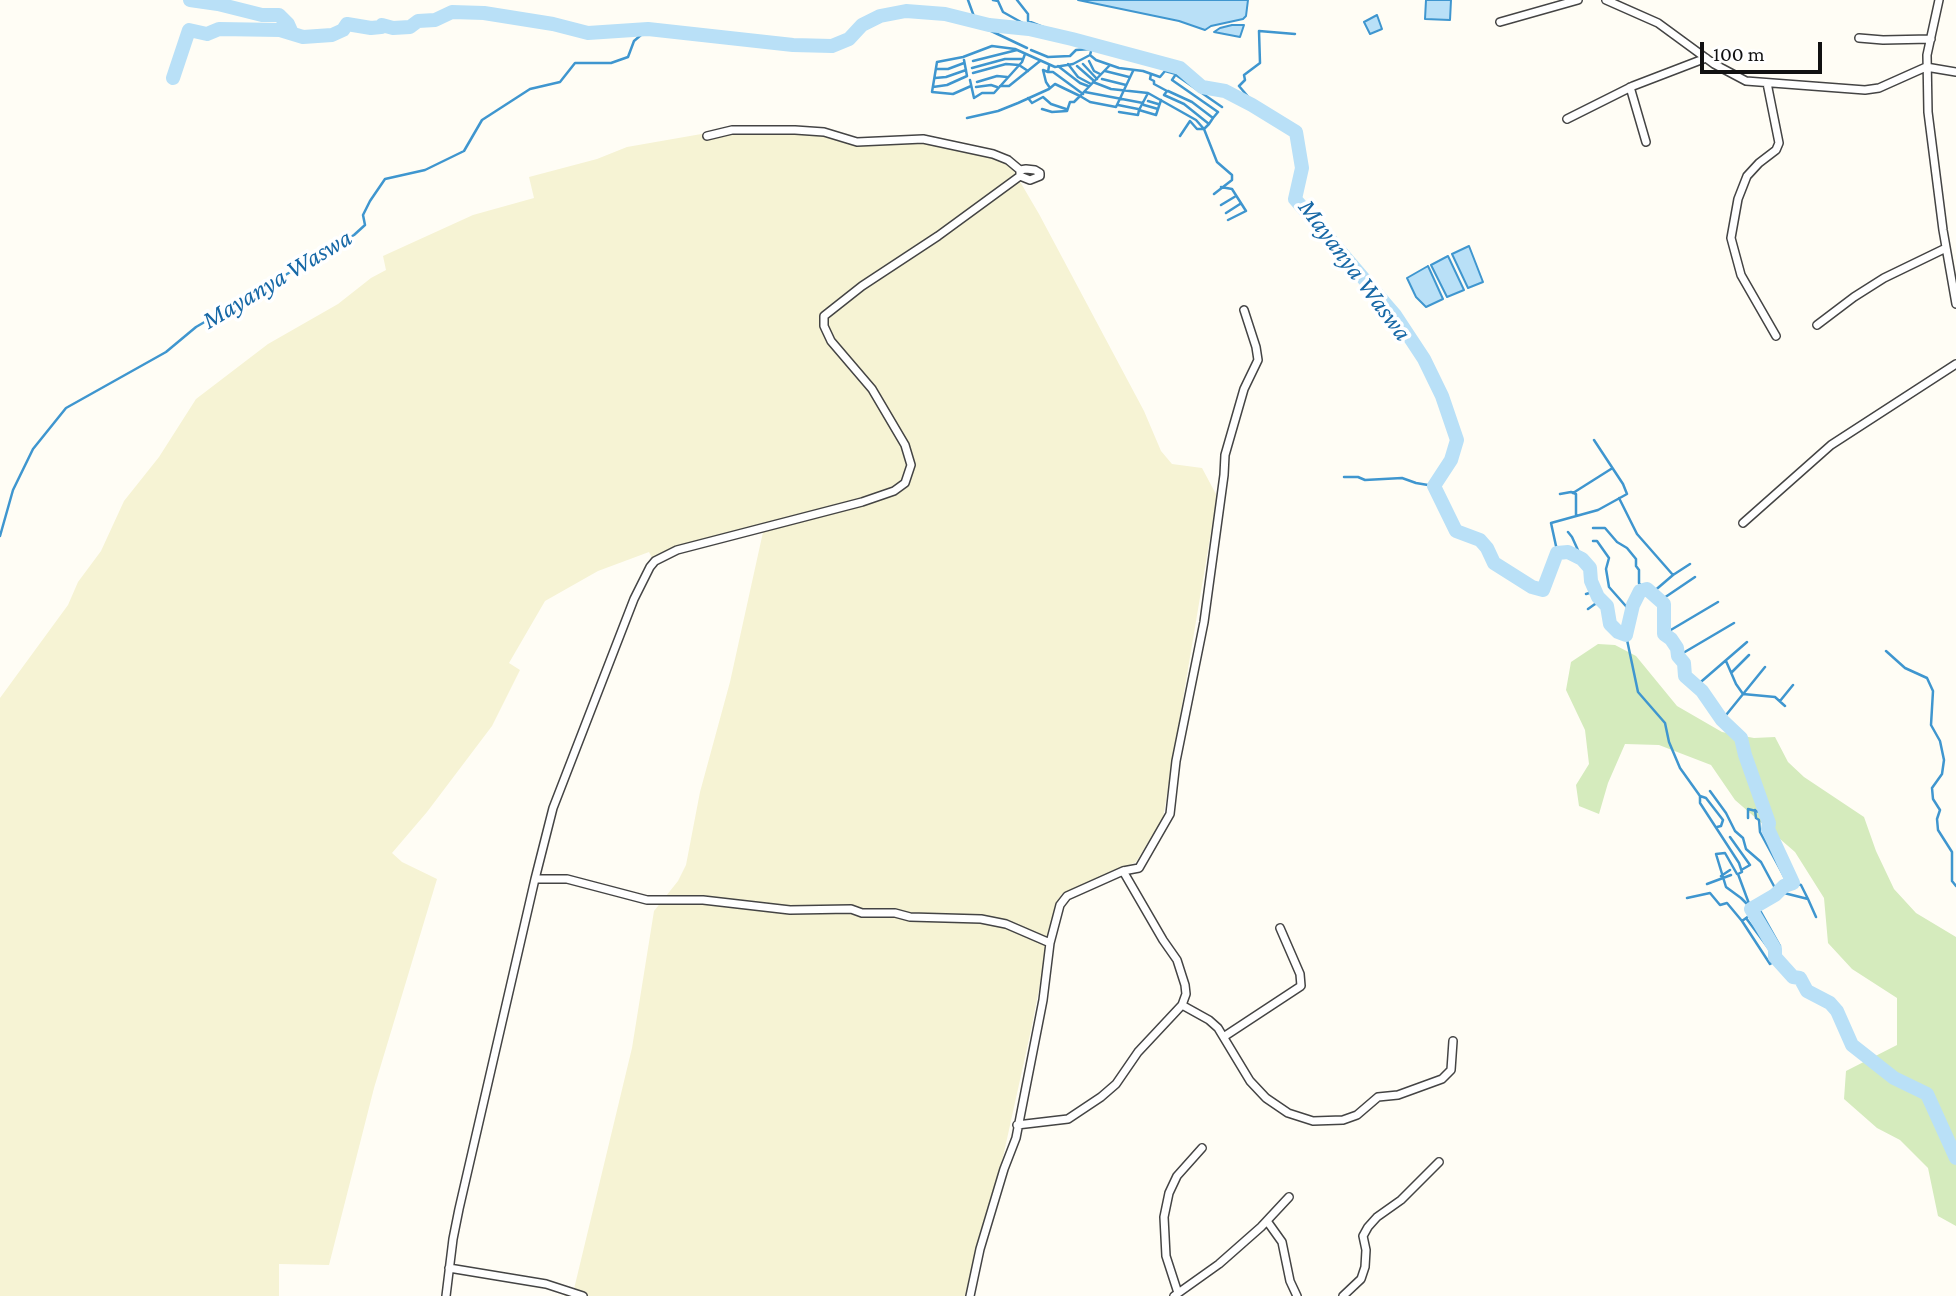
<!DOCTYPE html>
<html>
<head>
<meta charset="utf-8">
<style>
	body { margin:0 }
	#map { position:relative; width:1956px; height:1296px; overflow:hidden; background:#fffdf5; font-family:"Crimson Pro",serif }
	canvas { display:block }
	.scale { position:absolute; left:1700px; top:42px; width:122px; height:32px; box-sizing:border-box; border:4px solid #111; border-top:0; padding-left:9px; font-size:21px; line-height:24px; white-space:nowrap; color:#111; -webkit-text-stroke:5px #fff; paint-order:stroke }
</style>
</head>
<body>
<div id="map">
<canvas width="1956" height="1296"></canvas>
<div class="scale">100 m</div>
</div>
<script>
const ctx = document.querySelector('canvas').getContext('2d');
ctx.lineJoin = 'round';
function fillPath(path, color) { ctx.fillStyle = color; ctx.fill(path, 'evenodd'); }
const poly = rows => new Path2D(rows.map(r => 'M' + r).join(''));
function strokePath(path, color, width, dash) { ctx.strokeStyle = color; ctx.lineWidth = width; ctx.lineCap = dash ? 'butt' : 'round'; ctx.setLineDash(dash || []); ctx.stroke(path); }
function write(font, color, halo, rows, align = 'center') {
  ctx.font = font + ' "Crimson Pro",serif'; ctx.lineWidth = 7; ctx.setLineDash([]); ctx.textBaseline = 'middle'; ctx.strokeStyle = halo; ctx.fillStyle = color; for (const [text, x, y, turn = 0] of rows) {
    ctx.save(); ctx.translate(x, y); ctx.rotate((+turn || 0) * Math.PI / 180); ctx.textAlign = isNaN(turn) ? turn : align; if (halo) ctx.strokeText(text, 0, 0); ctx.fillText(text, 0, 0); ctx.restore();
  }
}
const farmland = poly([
	[782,127,860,140,904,135,944,140,1005,156,1039,214,1144,411,1161,451,1172,464,1202,468,1217,496,1163,818,1136,862,1062,894,1056,903,1031,1030,1003,1157,981,1230,965,1296,564,1296,566,1288,574,1289,632,1048,654,911,678,881,686,865,700,792,730,682,765,523,666,551,653,560,649,552,598,571,545,601,509,663,520,670,492,726,427,812,392,853,402,862,437,879,374,1088,329,1265,279,1264,279,1296,0,1296,0,698,68,605,78,582,101,551,124,501,159,457,196,399,268,344,338,304,371,278,386,270,383,256,473,215,534,198,529,177,597,159,627,147,730,129]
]);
const green = poly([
	[1598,644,1615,645,1636,656,1677,706,1722,732,1754,738,1775,737,1788,762,1804,777,1864,817,1876,851,1894,889,1916,913,1956,937,1956,1226,1938,1216,1928,1168,1900,1140,1877,1128,1844,1099,1846,1071,1897,1045,1897,998,1852,969,1828,943,1824,898,1795,852,1735,800,1711,765,1659,745,1625,744,1608,783,1599,814,1579,806,1576,785,1589,764,1585,730,1566,690,1571,662]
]);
const water = poly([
	[1078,0,1248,0,1246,16,1243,19,1211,26,1205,30,1179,21,1078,0],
	[1426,0,1451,0,1450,20,1425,19,1426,0],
	[1377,15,1382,29,1370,34,1364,22,1377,15],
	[1232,25,1244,25,1240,37,1214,32,1220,28,1232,25],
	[1469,246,1483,282,1468,288,1452,254,1469,246],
	[1448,256,1464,290,1447,297,1431,265,1448,256],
	[1428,266,1443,299,1426,307,1416,297,1407,278,1428,266]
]);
const stream = poly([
	[968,0,976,22],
	[993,0,998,1,1003,12,1028,26,1029,29],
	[1017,0,1028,14,1028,21,1053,31],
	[989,25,989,30,1027,48],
	[1031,50,1048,57,1070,56,1076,50,1091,49],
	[1090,55,1096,60,1119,68,1143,71,1160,77,1165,71,1176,74,1172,80,1218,112,1213,118],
	[973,61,1017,50],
	[1089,61,1094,71,1100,74],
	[1068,64,1078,77,1091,84],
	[1083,64,1097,79],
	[1049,66,1048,72,1043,70,1046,82,1050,88],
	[1058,66,1080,83,1088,86],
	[1077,66,1093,80],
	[972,68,1005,59,1023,59],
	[937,69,948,69,964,63],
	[1105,71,1129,77],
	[1048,72,1053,72,1083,94],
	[973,73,1006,64,1019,65,1028,71],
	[1151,74,1150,79,1154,81,1154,84,1167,91,1164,95,1184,104,1209,124,1204,129,1197,129,1190,121,1180,136],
	[1176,75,1222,107],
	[935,78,946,77,966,70],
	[1102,79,1126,85],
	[970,80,974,98,982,93,994,93,1022,62,1025,54],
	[977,82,997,76,1007,77],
	[1093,82,1111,89,1148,93,1196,120,1204,129,1217,162,1232,175,1232,180,1214,194],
	[971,86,953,94,932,92,937,62,963,57,992,46,1015,49,1055,67,1073,64,1090,55,1093,44],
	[1000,86,1009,86,1040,61],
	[933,87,947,85,967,76,964,60],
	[976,87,991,85,997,87],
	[1168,91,1192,102,1213,118,1209,124],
	[1085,92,1143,103],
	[1148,93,1139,110,1156,115,1161,100],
	[1028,98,1032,103,1043,97,1051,104,1066,109],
	[1148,101,1158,104],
	[1118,105,1138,109],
	[1144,105,1158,109],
	[1252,105,1250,99,1239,86,1245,80,1244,75,1260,63,1259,31,1295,34],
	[1042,109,1052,112,1067,111,1070,102,1074,102,1080,96,1090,102,1116,107,1133,71],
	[1119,112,1138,115,1139,110],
	[967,118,998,111,1018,103,1049,89,1055,84,1080,96,1110,65],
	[1221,187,1232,189,1246,211,1228,220],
	[1221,205,1236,196],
	[1226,213,1240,204],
	[1344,477,1358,477,1365,480,1402,478,1416,483,1434,486],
	[1573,493,1611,469],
	[1560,494,1571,492,1576,494,1576,515],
	[1619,498,1637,534,1673,575,1652,593],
	[1593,528,1605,528,1617,542,1627,548,1636,559,1636,566,1639,570,1639,583,1644,590],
	[1568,532,1572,537,1582,559],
	[0,536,13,490,33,449,66,408,166,352,196,327,354,235,365,225,363,215,370,201,385,179,425,170,464,151,482,120,530,89,560,82,575,63,611,63,628,57,634,41,648,29],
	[1593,541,1597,541,1609,558,1606,569,1609,587,1632,613],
	[1562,553,1556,546,1551,523,1598,510,1627,494,1623,484,1594,440],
	[1673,575,1690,564],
	[1586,594,1596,591],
	[1661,600,1695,577],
	[1588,609,1595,604,1605,603],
	[1664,634,1718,602],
	[1626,635,1638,692,1665,723,1669,742,1680,768,1700,796,1700,803,1739,863,1742,872,1738,874,1751,909],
	[1886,651,1905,668,1927,678,1933,691,1931,725,1940,741,1944,760,1942,774,1932,788,1933,799,1940,810,1937,819,1938,830,1952,852,1952,881,1956,886],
	[1678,656,1734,623],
	[1726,661,1736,684,1743,694,1775,697,1785,706],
	[1732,672,1749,655],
	[1695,687,1747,642],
	[1780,701,1793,685],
	[1722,720,1765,667],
	[1710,791,1726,813,1735,831,1743,838,1746,849,1761,862,1775,888,1769,893,1771,897],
	[1700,796,1706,798,1723,820,1721,826,1717,827],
	[1755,810,1756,818,1759,820,1760,832,1786,880,1775,888,1784,893,1808,899,1816,917],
	[1748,818,1748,809,1764,813],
	[1730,837,1750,865,1743,869],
	[1737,874,1725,853,1716,854,1726,887,1741,898,1749,906],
	[1721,876,1730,870],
	[1793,883,1801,885,1808,899],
	[1707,884,1731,875],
	[1687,898,1710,893,1720,905,1727,903,1742,921],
	[1757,905,1780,946,1775,949],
	[1753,913,1742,921,1770,964,1777,960],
	[1746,918,1775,957]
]);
const river = poly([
	[190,0,218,4,262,15,279,15,288,24,292,33],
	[173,78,189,30,207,34,219,29,280,30,303,37,332,35,343,30,347,24,371,28,381,27,382,25,393,28,410,27,418,21,435,20,452,12,484,13,553,24,588,33,648,29,793,45,832,46,849,39,862,25,880,16,906,11,945,14,989,25,1029,29,1072,39,1180,68,1202,87,1225,91,1252,105,1296,132,1302,168,1295,199,1395,315,1424,359,1442,396,1457,440,1451,460,1434,486,1456,531,1480,540,1487,548,1494,563,1532,587,1543,590,1557,553,1568,552,1582,559,1590,568,1591,581,1598,597,1607,606,1610,624,1618,632,1626,635,1633,605,1640,591,1647,589,1664,604,1664,634,1671,639,1677,648,1678,656,1684,663,1685,676,1702,691,1722,720,1741,738,1745,755,1769,823,1768,829,1793,883,1784,886,1775,895,1751,909,1775,949,1775,957,1793,977,1800,978,1807,991,1830,1003,1837,1011,1852,1045,1894,1078,1927,1094,1956,1158]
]);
const street = poly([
	[1606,0,1658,23,1714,64,1746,81,1865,90,1879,88,1926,67,1956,72],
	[1939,0,1927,55,1928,112,1943,230,1956,304],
	[1500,22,1578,0],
	[1859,38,1883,40,1931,39],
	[1767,83,1779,143,1776,150,1759,163,1747,176,1738,199,1731,238,1741,275,1776,336],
	[1630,87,1646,142],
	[1567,119,1633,86,1706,58],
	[707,136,732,130,795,130,824,132,857,142,923,139,993,154,1008,160,1020,170],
	[1026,169,1035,170,1040,173,1040,176,1030,180,1020,176,1020,170,1026,169],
	[1817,325,1854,297,1884,278,1946,248],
	[1743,523,1831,445,1956,364],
	[535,879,553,808,634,599,650,567,655,561,677,550,862,502,894,491,905,483,911,465,905,445,872,389,831,341,824,326,824,316,862,286,938,236,1020,176],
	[1182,1005,1209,1020,1218,1028,1250,1081,1266,1098,1288,1113,1313,1121,1343,1120,1357,1115,1378,1097,1398,1095,1442,1079,1451,1070,1453,1041],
	[1225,1036,1301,986,1300,974,1280,928],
	[1017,1125,1068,1119,1101,1097,1116,1084,1138,1052,1182,1005,1186,994,1185,985,1177,960,1163,940,1123,871],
	[1267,1221,1282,1242,1290,1281,1297,1296],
	[449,1268,546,1284,583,1296],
	[1178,1293,1166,1256,1164,1217,1169,1193,1177,1176,1202,1148],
	[446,1296,453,1239,459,1209,535,879,567,879,647,900,703,900,790,910,851,909,862,913,895,913,910,917,981,919,1006,924,1050,943],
	[970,1296,980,1249,1004,1169,1016,1138,1043,1000,1050,943,1060,905,1067,896,1123,871,1139,868,1170,814,1176,761,1204,622,1224,475,1225,455,1244,389,1258,360,1256,347,1244,310],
	[1174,1296,1219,1264,1261,1227,1289,1197],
	[1343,1296,1361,1279,1365,1267,1366,1250,1363,1236,1368,1227,1377,1217,1401,1200,1439,1162]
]);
const waterNames = [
	["Mayanya Waswa",1355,270,53],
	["Mayanya Waswa",277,279,-31]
];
fillPath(farmland, '#f6f3d4');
fillPath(green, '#d5ebbd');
fillPath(water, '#b9e0f7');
strokePath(water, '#3f96cf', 2);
strokePath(stream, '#3f96cf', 2.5);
strokePath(river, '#b9e0f7', 14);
strokePath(street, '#444', 10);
strokePath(street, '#fff', 7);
write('italic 26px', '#1768a6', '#fff', waterNames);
</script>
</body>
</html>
